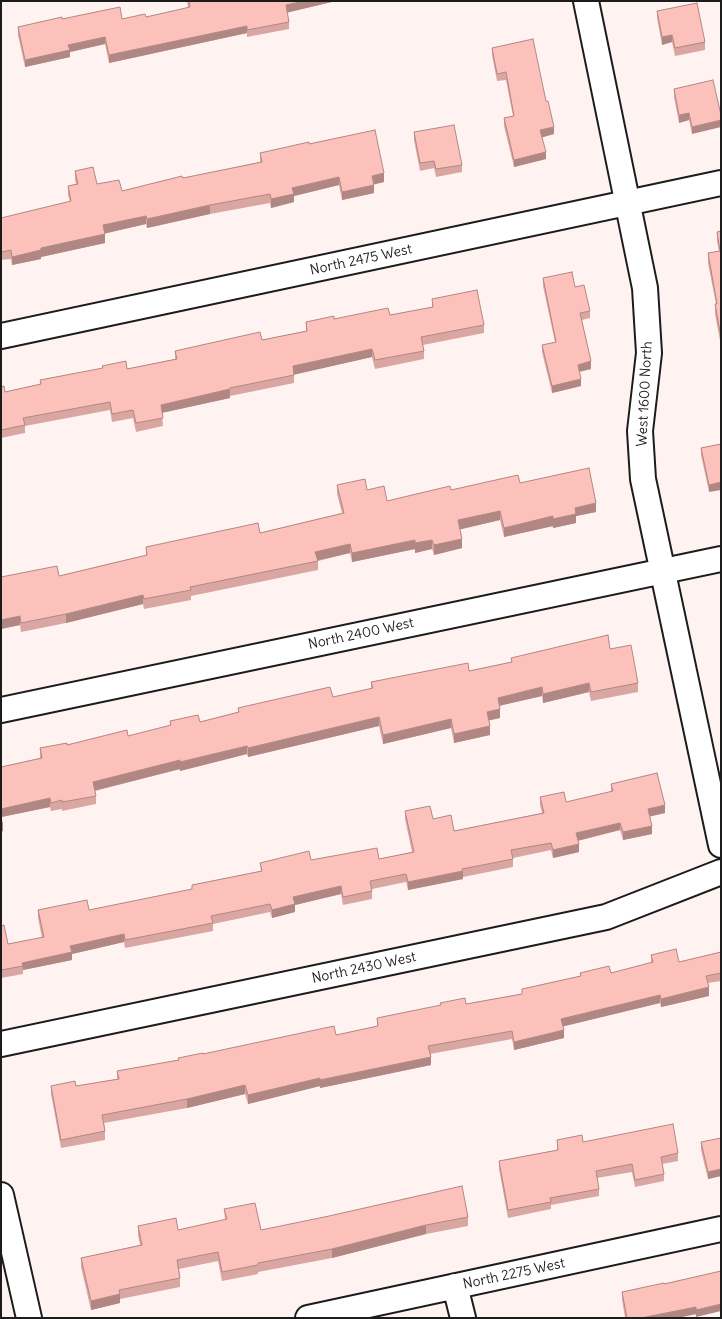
<!DOCTYPE html>
<html>
<head>
<meta charset="utf-8">
<style>
	body { margin:0 }
	#map { position:relative; width:722px; height:1319px; overflow:hidden; background:#fff3f2; font-family:Delius,sans-serif }
	canvas { display:block }
	.frame { position:absolute; inset:0; border:2px solid #1c1c1c; pointer-events:none }
</style>
</head>
<body>
<div id="map">
<canvas width="722" height="1319"></canvas>
<div class="frame"></div>
</div>
<script>
const ctx = document.querySelector('canvas').getContext('2d');
ctx.lineJoin = 'round';
const poly = rows => new Path2D(rows.map(r => 'M' + r).join(''));
function strokePath(path, color, width, dash) { ctx.strokeStyle = color; ctx.lineWidth = width; ctx.lineCap = dash ? 'butt' : 'round'; ctx.setLineDash(dash || []); ctx.stroke(path); }
function fillPath(path, color) { ctx.fillStyle = color; ctx.fill(path, 'evenodd'); }
function write(font, color, halo, rows, align = 'center') {
  ctx.font = font + ' Delius,sans-serif'; ctx.lineWidth = 4; ctx.setLineDash([]); ctx.textBaseline = 'middle'; ctx.strokeStyle = halo; ctx.fillStyle = color; for (const [text, x, y, turn = 0] of rows) {
    ctx.save(); ctx.translate(x, y); ctx.rotate((+turn || 0) * Math.PI / 180); ctx.textAlign = isNaN(turn) ? turn : align; if (halo) ctx.strokeText(text, 0, 0); ctx.fillText(text, 0, 0); ctx.restore();
  }
}
const street = poly([
	[586,1,645,288,649,353,640,431,643,479,721,845],
	[1,336,721,183],
	[1,710,721,559],
	[1,1044,606,917,721,872],
	[1,1195,29,1318],
	[455,1286,463,1318],
	[308,1318,721,1229]
]);
const wall = poly([
	[187,1,336,1,287,12,289,22,289,29,247,37,247,33,109,63,105,44,70,52,70,57,25,67,18,35,18,27,62,19,122,19,146,17,188,8],
	[657,11,705,42,705,50,675,56,672,42,662,45,657,18],
	[492,48,546,101,554,134,542,137,546,159,514,167,504,126,504,118,513,116,506,80,497,81,492,55],
	[674,89,721,115,692,134,689,120,679,123,674,97],
	[414,132,462,165,462,172,436,177,434,168,420,171,414,140],
	[309,144,384,182,374,184,374,193,342,200,339,185,294,196,294,202,271,208,270,203,210,214,147,228,146,224,105,233,105,243,41,257,41,259,12,265,11,259,1,260,1,218,70,202,68,195,68,186,76,184,75,180,75,171,97,184,122,191,260,162,260,153],
	[721,231,721,346,715,314,715,304,716,304,708,263,708,253,719,251,717,241,717,232],
	[543,278,575,287,590,311,590,318,582,320,591,369,579,372,581,386,552,393,542,352,542,345,555,342,543,286],
	[432,299,484,325,484,333,423,345,424,351,424,359,375,369,372,357,294,374,294,383,230,396,230,398,162,413,163,426,136,432,133,418,112,422,110,410,25,426,25,433,1,438,1,387,5,392,40,384,40,380,102,369,102,366,127,369,175,359,175,351,262,340,306,331,306,322,334,319,390,315,432,307],
	[721,444,709,492,701,455,701,448],
	[520,483,596,512,576,516,576,523,553,528,553,526,504,537,500,520,460,529,462,548,434,555,432,549,415,553,415,549,352,562,350,553,318,561,318,570,191,596,191,600,144,609,143,604,66,623,21,632,20,625,1,629,1,577,59,576,146,555,146,547,260,533,342,513,337,494,337,485,367,490,387,501,451,490],
	[610,649,638,683,638,692,591,701,589,692,543,703,542,696,499,706,500,718,488,720,490,735,454,743,451,728,383,744,379,726,248,757,247,754,180,771,180,769,95,791,96,796,96,804,62,811,62,809,51,811,50,807,2,817,3,831,1,832,1,767,40,758,40,748,128,736,170,726,170,721,200,722,238,712,238,708,333,697,371,689,371,682,469,671,511,662,511,658],
	[611,784,665,813,650,816,652,834,623,840,620,830,578,841,579,852,553,858,551,850,513,858,513,867,463,877,463,879,408,890,406,882,372,889,372,899,343,905,341,894,295,905,295,912,272,918,270,912,213,924,213,931,125,948,124,942,72,954,72,960,23,970,23,974,1,978,1,926,8,944,42,938,38,918,38,910,89,910,192,890,192,885,261,871,260,863,311,860,379,859,412,852,405,819,405,811,433,819,454,831,542,813,540,805,540,797,566,802,611,792],
	[721,952,721,981,708,983,709,996,661,1007,660,1003,563,1026,564,1038,514,1050,512,1039,430,1054,431,1065,320,1088,320,1086,248,1104,245,1094,187,1108,104,1123,105,1131,105,1140,61,1148,51,1094,51,1086,76,1086,117,1079,117,1071,178,1060,203,1054,336,1035,377,1026,377,1018,466,1004,522,994,522,989,580,976,580,973,611,973,651,963,651,955,679,962],
	[721,1138,721,1176,708,1179,701,1150,701,1142],
	[557,1140,678,1153,678,1161,662,1164,664,1174,664,1181,635,1187,632,1172,597,1178,599,1189,599,1196,551,1205,551,1209,508,1218,499,1169,499,1161,557,1150],
	[224,1209,261,1230,468,1217,468,1226,426,1234,332,1258,258,1272,258,1274,222,1281,218,1261,179,1269,180,1278,180,1287,120,1299,120,1303,91,1310,81,1267,81,1258,140,1245,138,1235,138,1226,178,1230,225,1220],
	[721,1271,696,1317,696,1314,677,1318,625,1318,622,1299,622,1292,664,1284]
]);
const shadedWall = poly([
	[304,1,336,1,286,13,286,5],
	[247,26,247,33,109,63,109,55],
	[672,35,672,42,662,45,662,37],
	[105,37,105,44,70,52,70,57,25,67,25,60,68,45],
	[689,113,689,120,679,123,679,115],
	[721,120,721,127,692,134,692,127],
	[554,127,554,134,540,138,540,130],
	[546,152,546,159,514,167,514,160],
	[384,173,384,182,372,185,372,176],
	[339,177,339,185,294,196,294,202,271,208,271,199,292,188],
	[374,185,374,193,342,200,342,192],
	[210,205,210,214,147,228,147,219],
	[146,216,146,224,103,234,103,225],
	[105,234,105,243,41,257,41,259,12,265,12,257,41,248],
	[372,349,372,357,293,375,293,366],
	[591,361,591,369,578,372,578,365],
	[581,379,581,386,552,393,552,386],
	[230,389,230,398,161,413,161,405],
	[721,482,721,490,709,492,709,485],
	[596,503,596,512,576,516,576,523,553,528,553,519,575,508],
	[500,511,500,520,458,530,458,520],
	[553,516,553,526,504,537,504,528],
	[462,539,462,548,434,555,434,545],
	[415,540,415,549,352,562,352,553],
	[432,540,432,549,415,553,415,543],
	[350,544,350,553,315,561,315,552],
	[143,595,143,604,66,623,66,614],
	[20,616,20,625,1,629,1,620],
	[589,683,589,692,543,703,543,694],
	[542,687,542,696,498,706,498,698],
	[500,709,500,718,487,721,487,712],
	[379,717,379,726,248,757,248,748],
	[451,719,451,728,383,744,383,735],
	[490,726,490,735,454,743,454,734],
	[247,746,247,754,180,771,180,762],
	[180,760,180,769,93,791,93,782],
	[50,798,50,807,1,817,1,809],
	[665,805,665,813,648,817,648,809],
	[3,822,3,831,1,832,1,823],
	[620,823,620,830,576,841,576,833],
	[652,826,652,834,623,840,623,832],
	[579,844,579,852,553,858,553,850],
	[463,871,463,879,408,890,408,882],
	[341,886,341,894,295,905,295,912,272,918,272,910,293,897],
	[124,934,124,942,72,954,72,960,23,970,22,963,70,946],
	[709,987,709,996,661,1007,661,999],
	[660,995,660,1003,561,1027,561,1019],
	[564,1030,564,1038,514,1050,514,1042],
	[431,1057,431,1065,320,1088,320,1080],
	[320,1078,320,1086,248,1104,248,1095],
	[245,1085,245,1094,187,1108,187,1099],
	[721,1169,721,1176,708,1179,708,1172],
	[426,1225,426,1234,332,1258,332,1249],
	[120,1294,120,1303,91,1310,91,1301],
	[721,1304,721,1311,696,1317,696,1310],
	[696,1307,696,1314,677,1318,641,1318]
]);
const building = poly([
	[189,1,304,1,286,5,289,22,247,30,247,26,109,55,105,37,68,45,70,50,25,60,18,27,62,17,62,19,120,7,122,19,145,14,146,17,190,7,189,1],
	[697,3,705,42,675,48,672,35,662,37,657,11,697,3],
	[533,39,546,101,548,101,554,127,540,130,546,152,514,160,504,118,514,116,506,72,497,74,492,48,533,39],
	[713,80,721,115,721,120,692,127,689,113,679,115,674,89,713,80],
	[454,125,462,165,436,169,434,161,420,163,414,132,454,125],
	[375,130,384,173,372,176,374,185,342,192,339,177,292,188,294,194,271,199,270,194,210,205,147,219,146,216,103,225,105,234,41,248,41,250,12,257,11,250,1,252,1,218,71,201,68,186,78,184,75,171,93,167,97,184,119,180,122,191,182,176,183,178,262,162,260,153,309,142,309,144,375,130],
	[721,231,721,337,715,304,717,304,708,253,720,251,717,232,721,231],
	[572,272,575,287,584,285,590,311,580,313,591,361,578,365,581,379,552,386,542,345,556,342,543,278,572,272],
	[477,290,484,325,421,337,424,351,375,360,372,349,293,366,294,375,230,388,230,389,161,405,163,418,136,423,133,410,112,414,110,402,23,418,25,425,1,430,1,387,4,386,5,392,41,384,40,380,103,368,102,366,126,361,127,369,177,359,175,351,260,332,262,340,307,331,306,322,334,316,334,319,388,308,390,315,433,307,432,299,477,290],
	[721,444,721,482,709,485,701,448,721,444],
	[589,468,596,503,575,508,576,514,553,519,553,516,504,528,500,511,458,520,462,539,434,545,432,540,415,543,415,540,352,553,350,544,315,552,318,561,190,587,191,590,144,599,143,595,66,614,21,623,20,616,1,620,1,577,57,566,59,576,147,555,146,547,258,523,260,533,344,513,337,485,365,479,367,490,384,486,387,501,450,486,451,490,518,475,520,483,589,468],
	[608,635,610,649,631,645,638,683,591,692,589,683,543,694,542,687,498,698,500,709,487,712,490,726,454,734,451,719,383,735,379,717,248,748,247,746,180,762,180,760,93,782,96,796,62,802,62,800,51,803,50,798,1,809,1,767,42,758,40,748,67,743,67,745,127,730,128,736,171,725,170,721,198,715,200,722,239,712,238,708,330,687,333,697,373,688,371,682,468,663,469,671,512,662,511,658,608,635],
	[657,773,665,805,648,809,652,826,623,832,620,823,576,833,579,844,553,850,551,843,511,850,513,859,462,869,463,871,408,882,406,874,370,881,372,891,343,897,341,886,293,897,295,904,272,910,270,904,211,916,213,923,125,940,124,934,70,946,72,952,22,963,23,966,1,970,1,926,4,925,8,944,44,937,38,910,87,900,89,910,192,889,192,885,262,871,260,863,309,851,311,860,377,848,379,859,414,852,405,811,430,806,433,819,451,815,454,831,544,813,540,797,564,792,566,802,613,791,611,784,657,773],
	[676,949,679,962,721,952,721,973,706,976,709,987,661,999,660,995,561,1019,564,1030,514,1042,512,1031,428,1046,431,1057,320,1080,320,1078,248,1095,245,1085,187,1099,102,1115,105,1131,61,1140,51,1086,75,1081,76,1086,119,1079,117,1071,179,1060,178,1058,203,1053,203,1054,334,1026,336,1035,378,1026,377,1018,441,1005,440,1003,465,998,466,1004,522,994,522,989,581,976,580,973,609,966,611,973,653,962,651,955,676,949],
	[673,1124,678,1153,661,1157,664,1174,635,1180,632,1164,596,1171,599,1189,550,1198,551,1202,508,1210,499,1161,558,1150,557,1140,582,1135,583,1142,673,1124],
	[721,1138,721,1169,708,1172,701,1142,721,1138],
	[462,1186,468,1217,426,1225,332,1249,258,1263,258,1265,222,1272,218,1252,177,1260,180,1278,119,1290,120,1294,91,1301,81,1258,142,1245,138,1226,176,1218,178,1230,227,1219,224,1209,255,1203,261,1230,329,1216,462,1186],
	[721,1271,721,1304,696,1310,696,1307,641,1318,627,1318,622,1292,664,1283,664,1284,721,1271]
]);
const streetNames = [
	["North 2475 West",361,260,-12],
	["West 1600 North",645,394,-87],
	["North 2400 West",361,634,-12],
	["North 2430 West",364,968,-12],
	["North 2275 West",514,1274,-12]
];
strokePath(street, '#1c1c1c', 28);
strokePath(street, '#fff', 24);
fillPath(wall, '#daa6a2');
fillPath(shadedWall, '#b18784');
fillPath(building, '#fdc1bc');
strokePath(building, '#b18784', 1);
write('14px', '#1c1c1c', '#fff', streetNames);
</script>
</body>
</html>
